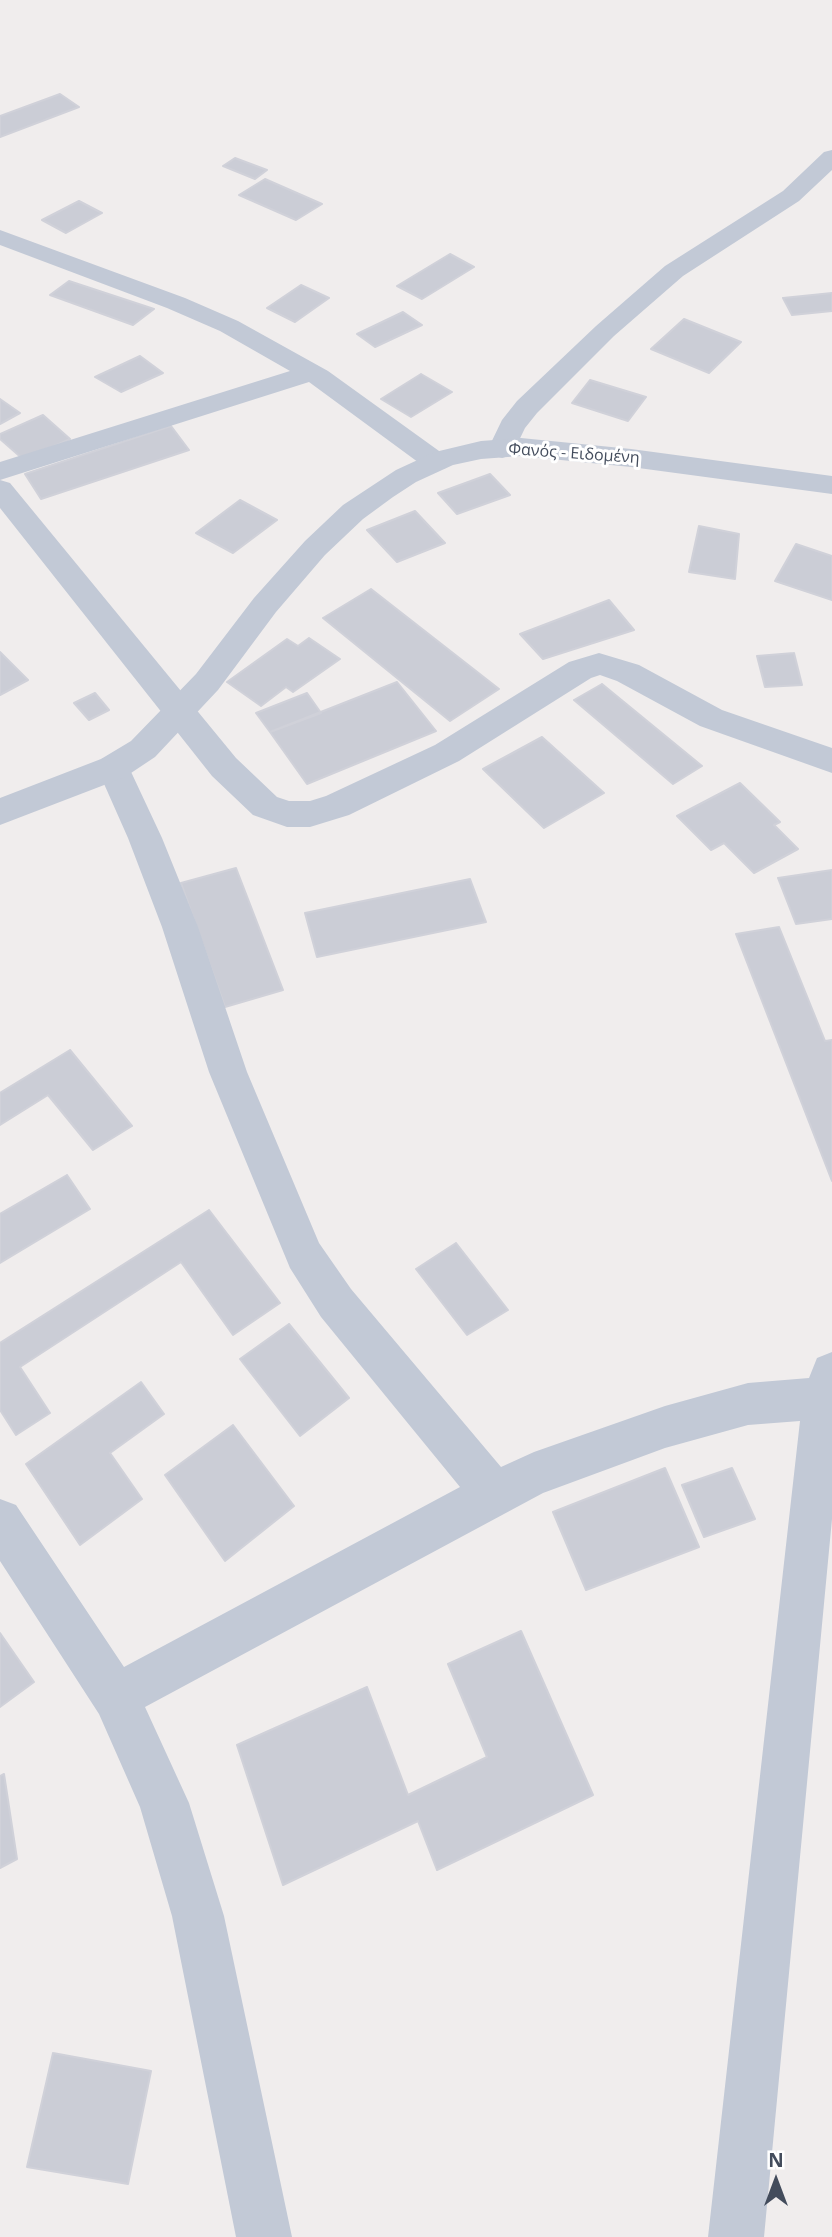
<!DOCTYPE html>
<html>
<head>
<meta charset="utf-8">
<style>
	body { margin:0 }
	#map { position:relative; width:832px; height:2237px; overflow:hidden; background:#f0eded; font-family:"Open Sans",sans-serif }
	canvas { display:block }
	.north { position:absolute; left:741px; top:2146px; width:70px; height:70px; -webkit-text-stroke:5px #fff; paint-order:stroke; rotate:0deg; font-size:19px; font-weight:700; line-height:28px; text-align:center; color:#434c5c }
	.north::after { content:''; display:block; margin:auto; width:24px; height:32px; background:#434c5c; clip-path:polygon(50% 0,100% 100%,50% 72%,0 100%) }
</style>
</head>
<body>
<div id="map">
<canvas width="832" height="2237"></canvas>
<div class="north">N</div>
</div>
<script>
const ctx = document.querySelector('canvas').getContext('2d');
ctx.lineJoin = 'round';
function fillPath(path, color) { ctx.fillStyle = color; ctx.fill(path, 'evenodd'); }
const poly = rows => new Path2D(rows.map(r => 'M' + r).join(''));
function strokePath(path, color, width, dash) { ctx.strokeStyle = color; ctx.lineWidth = width; ctx.lineCap = dash ? 'butt' : 'round'; ctx.setLineDash(dash || []); ctx.stroke(path); }
function write(font, color, halo, rows, align = 'center') {
  ctx.font = font + ' "Open Sans",sans-serif'; ctx.lineWidth = 6; ctx.setLineDash([]); ctx.textBaseline = 'middle'; ctx.strokeStyle = halo; ctx.fillStyle = color; for (const [text, x, y, turn = 0] of rows) {
    ctx.save(); ctx.translate(x, y); ctx.rotate((+turn || 0) * Math.PI / 180); ctx.textAlign = isNaN(turn) ? turn : align; if (halo) ctx.strokeText(text, 0, 0); ctx.fillText(text, 0, 0); ctx.restore();
  }
}
const building = poly([
	[60,94,79,107,0,137,0,116,60,94],
	[235,158,267,170,255,179,223,166,235,158],
	[265,179,322,204,296,220,239,195,265,179],
	[79,201,102,213,66,233,42,220,79,201],
	[450,254,474,267,422,299,397,286,450,254],
	[69,281,154,309,133,325,50,295,69,281],
	[301,285,329,298,295,322,267,308,301,285],
	[832,293,832,311,792,315,783,298,832,293],
	[403,312,422,325,375,347,357,334,403,312],
	[684,319,741,342,709,373,651,349,684,319],
	[140,356,163,373,121,392,95,377,140,356],
	[421,374,452,392,411,417,381,399,421,374],
	[590,380,646,397,628,421,572,403,590,380],
	[0,399,20,413,0,424,0,399],
	[43,415,70,439,24,460,0,439,0,434,43,415],
	[171,426,189,450,41,499,25,474,171,426],
	[490,474,510,495,457,514,438,493,490,474],
	[240,500,277,520,233,553,196,533,240,500],
	[415,511,445,543,397,562,367,530,415,511],
	[699,526,739,534,735,579,689,572,699,526],
	[796,544,832,556,832,600,775,581,796,544],
	[371,589,499,689,450,721,323,618,371,589],
	[609,600,634,630,543,659,520,634,609,600],
	[309,638,340,659,293,692,286,687,261,706,227,682,287,639,298,646,309,638],
	[0,652,28,680,0,695,0,652],
	[794,653,802,685,765,687,757,656,794,653],
	[397,682,436,731,307,784,270,732,397,682],
	[602,684,702,766,673,784,574,700,602,684],
	[95,693,109,710,89,720,74,703,95,693],
	[307,693,321,713,270,732,256,713,307,693],
	[542,737,604,793,544,828,483,769,542,737],
	[740,783,780,822,774,825,798,849,754,873,724,843,711,850,677,816,740,783],
	[236,868,283,990,225,1007,181,883,236,868],
	[832,870,832,919,796,924,778,878,832,870],
	[470,879,486,922,317,957,305,913,470,879],
	[779,927,825,1041,832,1040,832,1181,736,934,779,927],
	[70,1050,132,1126,93,1150,48,1095,0,1125,0,1093,70,1050],
	[67,1175,90,1209,0,1263,0,1214,67,1175],
	[209,1210,280,1303,233,1335,181,1262,20,1367,50,1413,16,1435,0,1410,0,1343,209,1210],
	[456,1243,508,1310,467,1335,416,1269,456,1243],
	[289,1324,349,1398,300,1436,240,1359,289,1324],
	[141,1382,164,1414,110,1453,142,1499,80,1545,26,1464,141,1382],
	[233,1425,294,1506,225,1561,165,1475,233,1425],
	[665,1468,699,1547,586,1590,553,1512,665,1468],
	[732,1468,755,1519,704,1537,682,1485,732,1468],
	[521,1631,593,1795,437,1870,418,1821,283,1885,237,1745,367,1687,408,1795,487,1757,448,1664,521,1631],
	[0,1633,34,1682,0,1707,0,1633],
	[4,1774,17,1859,0,1868,0,1776,4,1774],
	[53,2053,151,2071,128,2184,27,2167,53,2053]
]);
const minor = poly([
	[832,150,832,170,799,201,683,276,614,336,537,413,525,428,512,455,502,458,492,455,488,449,502,420,517,401,596,326,665,266,783,191,824,152,832,150],
	[0,230,185,298,238,321,328,371,446,456,450,462,446,468,436,471,426,468,309,382,0,480,10,483,236,758,277,797,289,801,310,801,326,796,435,745,569,662,599,653,639,665,722,710,832,748,832,773,700,726,617,681,600,675,591,678,459,761,349,815,310,827,287,827,253,815,212,776,0,508,0,462,290,371,220,331,167,308,0,245,0,230],
	[113,756,125,759,162,838,198,927,247,1072,319,1243,351,1289,501,1467,534,1452,665,1406,748,1383,809,1378,817,1358,832,1352,832,1519,764,2237,708,2237,800,1421,748,1425,665,1448,543,1493,145,1707,189,1803,224,1916,292,2237,236,2237,172,1916,140,1807,99,1714,0,1561,0,1499,16,1505,124,1667,460,1487,321,1317,290,1268,209,1072,162,927,128,838,97,768,101,759,113,756]
]);
const tertiary = poly([
	[521,438,631,449,832,476,832,494,631,467,521,456,481,459,453,465,416,482,393,497,363,519,325,555,276,612,218,690,155,757,125,777,0,825,0,798,101,759,131,741,196,674,254,598,305,541,343,505,396,470,435,452,481,441,521,438]
]);
const farStreetnames = [
	["Φανός - Ειδομένη",574,454,4]
];
fillPath(building, '#cbcdd6');
strokePath(building, '#d0d1d9', 2);
fillPath(minor, '#c2c9d6');
fillPath(tertiary, '#c2c9d6');
write('16px', '#434c5c', '#fff', farStreetnames);
</script>
</body>
</html>
